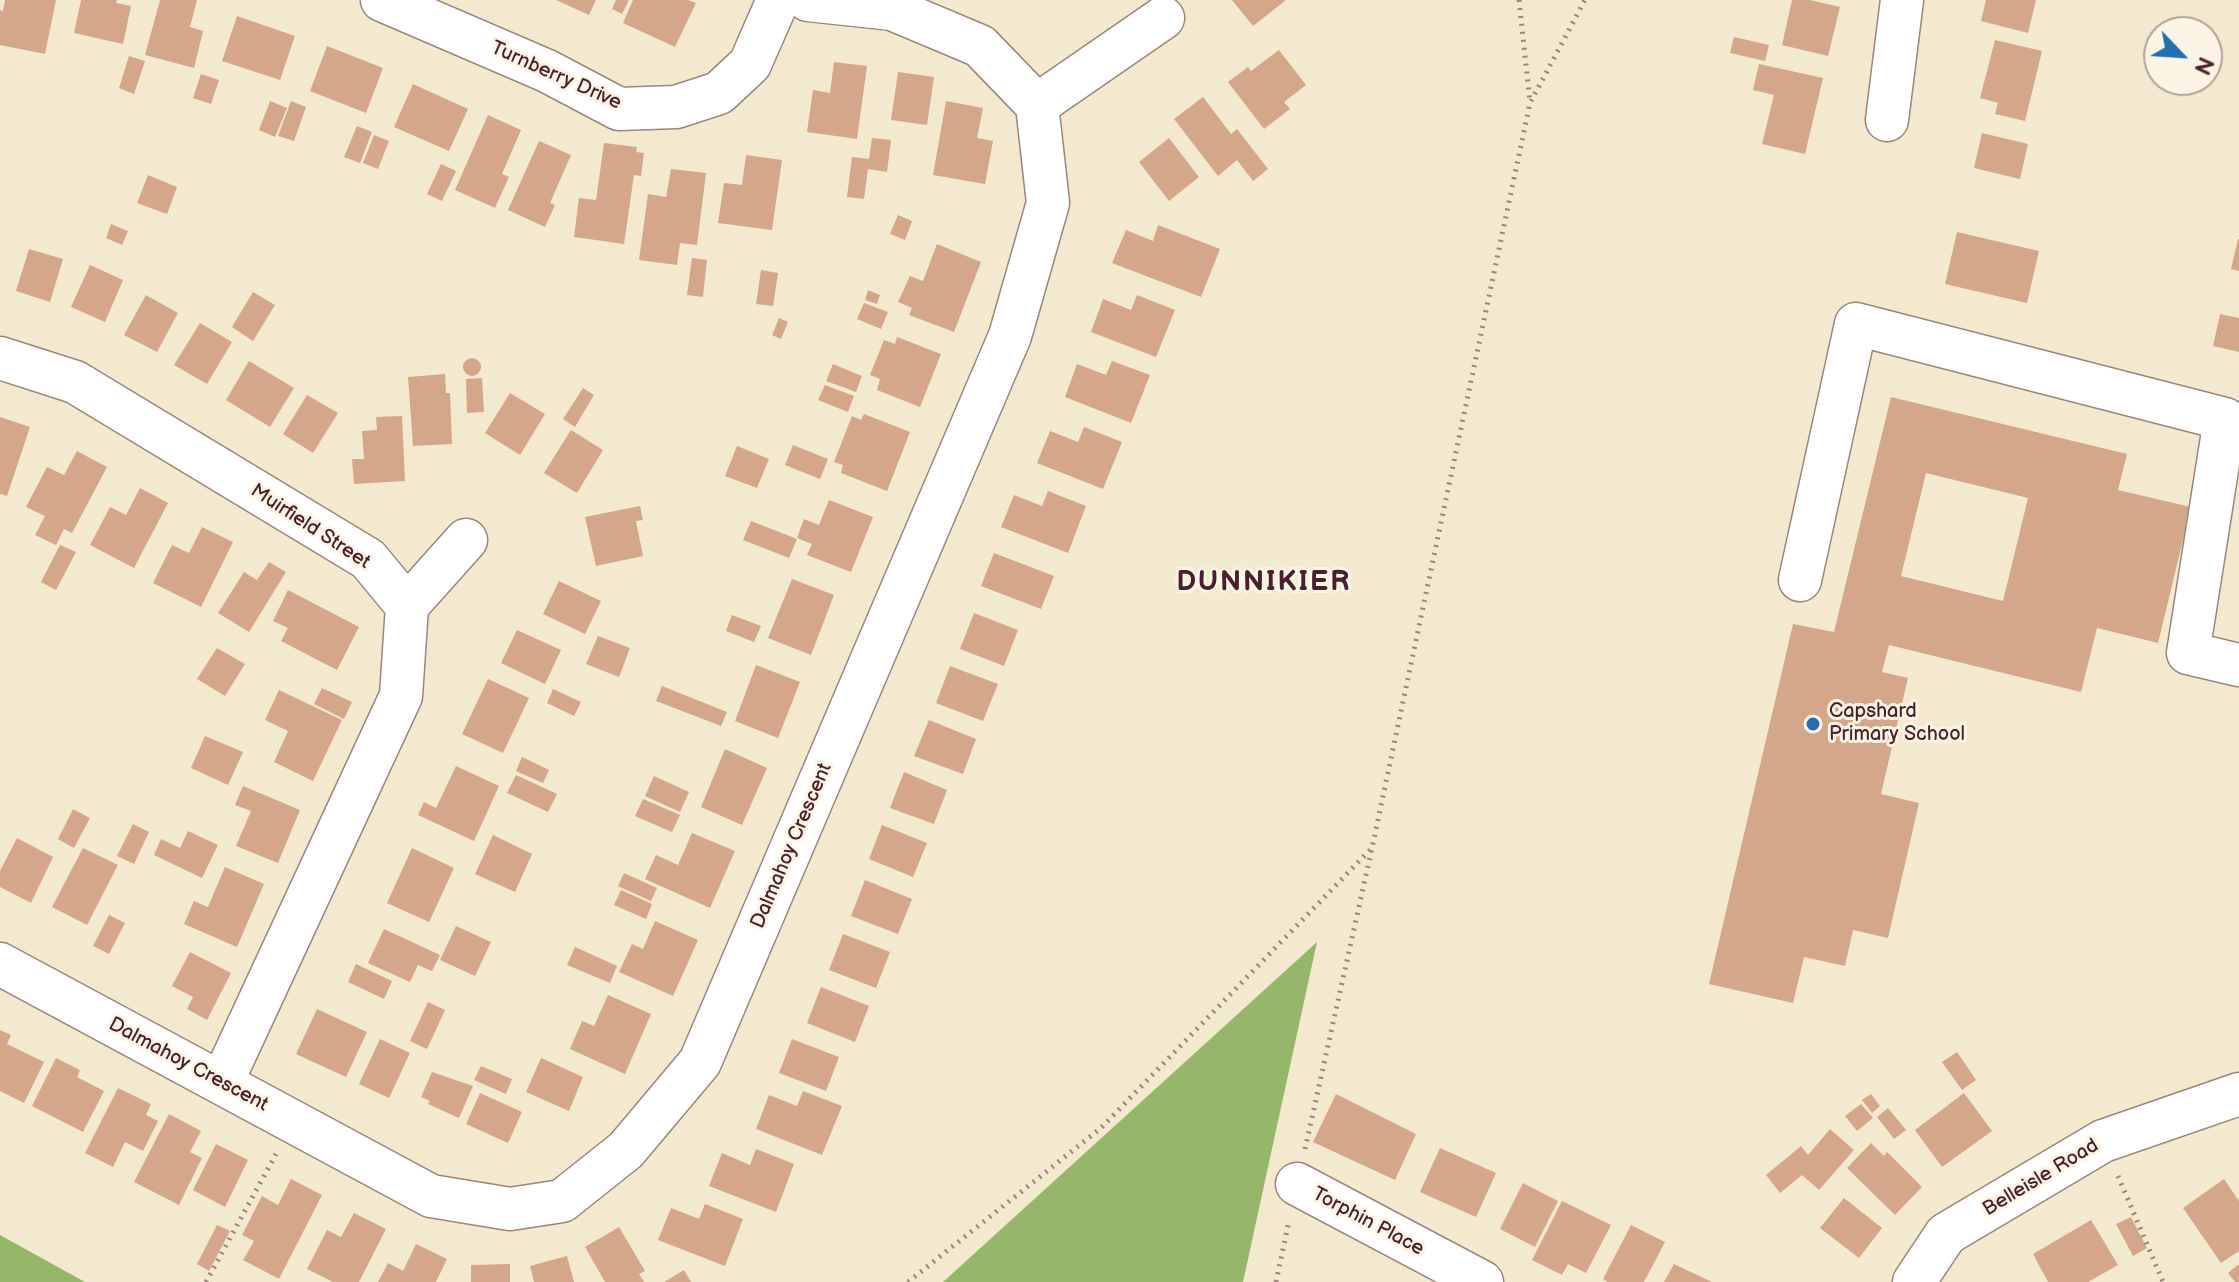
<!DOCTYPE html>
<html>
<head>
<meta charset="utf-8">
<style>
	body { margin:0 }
	#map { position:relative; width:2239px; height:1282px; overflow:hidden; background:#f2e9cf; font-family:"Balsamiq Sans",sans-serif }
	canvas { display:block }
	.north { position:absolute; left:2143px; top:16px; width:80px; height:80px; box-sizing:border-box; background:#fcf5e5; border:2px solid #b59f9b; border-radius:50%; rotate:115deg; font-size:22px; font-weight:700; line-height:32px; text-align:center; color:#4a1f2b }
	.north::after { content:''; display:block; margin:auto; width:28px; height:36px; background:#1f6fb2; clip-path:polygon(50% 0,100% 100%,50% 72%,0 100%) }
</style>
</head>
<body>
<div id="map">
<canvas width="2239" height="1282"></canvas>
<div class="north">N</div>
</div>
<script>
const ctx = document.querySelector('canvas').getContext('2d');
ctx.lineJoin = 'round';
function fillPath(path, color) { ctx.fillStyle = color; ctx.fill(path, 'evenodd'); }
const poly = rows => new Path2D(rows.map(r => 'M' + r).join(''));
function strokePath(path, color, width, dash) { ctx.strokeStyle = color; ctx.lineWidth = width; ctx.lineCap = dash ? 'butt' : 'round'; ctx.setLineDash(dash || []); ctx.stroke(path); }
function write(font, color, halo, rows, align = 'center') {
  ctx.font = font + ' "Balsamiq Sans",sans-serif'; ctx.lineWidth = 6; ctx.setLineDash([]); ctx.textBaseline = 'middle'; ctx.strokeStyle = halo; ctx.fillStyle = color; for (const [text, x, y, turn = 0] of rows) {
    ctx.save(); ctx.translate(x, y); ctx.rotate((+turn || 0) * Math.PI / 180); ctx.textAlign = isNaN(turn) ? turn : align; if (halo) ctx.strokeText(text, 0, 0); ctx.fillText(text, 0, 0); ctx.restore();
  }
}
const forest = poly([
	[1317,942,1243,1282,943,1282],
	[0,1235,85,1282,0,1282]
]);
const building = poly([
	[5,0,56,0,45,54,0,45,0,10,3,11],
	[81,0,117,0,116,3,131,6,123,44,74,33],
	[160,0,197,0,190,27,203,31,194,68,145,55],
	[556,0,596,0,589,15],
	[616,0,629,0,622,14,612,9],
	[633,0,688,0,696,3,675,47,623,23],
	[1232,0,1286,0,1253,26],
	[1792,0,1810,0,1840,7,1828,56,1782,45],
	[1986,0,2036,0,2028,33,1981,21],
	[237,16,295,36,280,80,222,61],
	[1734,37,1769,45,1765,61,1730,53],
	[1995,40,2042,51,2025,121,1995,114,1998,103,1980,98],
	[327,46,383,68,366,113,310,91],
	[1279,50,1306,85,1284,102,1290,109,1264,129,1228,82,1248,67,1251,71],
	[129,56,145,61,134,94,119,88],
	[834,62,867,66,857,139,807,132,813,90,830,93],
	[1759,64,1823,78,1805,154,1762,144,1774,95,1753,90],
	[898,72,934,77,927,125,891,120],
	[201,74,219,80,211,104,193,98],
	[413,84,468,109,449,151,394,127],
	[1203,97,1231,134,1237,129,1268,169,1253,181,1237,160,1218,176,1174,119],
	[270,101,287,108,275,137,259,130],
	[291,101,306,107,294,141,278,136],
	[946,101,983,108,977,138,993,141,985,184,933,175],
	[488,115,521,130,502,174,509,177,495,208,455,190],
	[357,126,372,132,360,163,344,157],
	[1982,133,2028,144,2020,179,1974,168],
	[374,135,389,141,378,169,363,163],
	[872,138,891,140,887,172,868,169,864,199,847,197,852,157,869,159],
	[1169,138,1199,177,1169,201,1139,162],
	[539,141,571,155,550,203,555,205,545,227,508,210],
	[604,143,637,147,636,152,644,153,641,176,634,175,624,244,574,237,579,198,596,200],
	[746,155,782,160,772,230,718,223,724,183,742,185],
	[441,164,456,171,442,201,427,194],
	[671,169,706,173,697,245,680,243,677,265,639,260,648,194,666,197],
	[148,175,177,187,167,214,137,203],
	[898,215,912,221,905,240,890,234],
	[111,224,128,231,122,245,106,238],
	[1158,225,1220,249,1201,297,1112,263,1126,230,1153,241],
	[1957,232,2039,251,2027,303,1945,284],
	[2238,239,2239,239,2239,271,2231,269],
	[937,244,981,262,954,332,909,315,912,308,898,302,910,276,923,281],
	[29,249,63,259,50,302,16,291],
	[692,258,707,260,703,297,687,295],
	[90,265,123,280,105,322,71,307],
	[761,270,778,273,773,306,756,304],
	[868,290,880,295,877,304,865,300],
	[253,292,275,305,253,341,232,327],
	[146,295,178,313,157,352,124,335],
	[1137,295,1175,310,1156,357,1091,332,1103,299,1131,310],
	[864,303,888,312,881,329,857,319],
	[2220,314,2239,318,2239,352,2213,346],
	[779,318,788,322,781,339,772,335],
	[200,323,232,342,207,384,174,365],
	[897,337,941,354,920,407,877,390,880,379,870,375,884,340,895,344],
	'463 367a9 9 0 1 1 18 0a9 9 0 1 1-18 0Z',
	[249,361,294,388,270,427,226,400],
	[1112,361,1150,375,1131,423,1065,397,1077,364,1106,375],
	[833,364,862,376,856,392,826,381],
	[445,374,446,393,450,393,452,444,413,446,408,377],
	[482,378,484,412,467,413,466,379],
	[825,385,854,396,848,412,818,400],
	[583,388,594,395,575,427,563,419],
	[510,393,545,414,520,455,485,433],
	[307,395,338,413,313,453,283,434],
	[1891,397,2127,454,2118,490,2191,507,2158,643,2097,628,2081,692,1889,645,1882,672,1908,678,1881,794,1919,803,1888,938,1853,930,1845,966,1804,957,1793,1003,1709,984,1793,624,1834,632],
	[1926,473,2028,498,2003,601,1901,576],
	[864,414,910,432,887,491,841,473,843,465,834,462,852,416,861,420],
	[402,416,405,481,354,484,352,459,364,459,362,431,377,430,376,417],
	[0,417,30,427,7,496,0,494],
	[1084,427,1122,442,1103,489,1037,463,1050,431,1078,442],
	[571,430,603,450,577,493,544,473],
	[793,445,828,459,820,479,785,465],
	[737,446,769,459,757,488,725,476],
	[77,451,107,467,72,533,64,529,56,545,35,535,45,516,26,507,47,467,64,475],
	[140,488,168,503,134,568,90,545,110,507,126,515],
	[1048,491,1086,506,1068,553,1001,527,1014,495,1042,506],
	[829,500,873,517,851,572,807,555,812,544,797,538,804,519,819,525],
	[640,506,643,520,636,521,643,556,596,566,585,517],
	[751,521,797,539,789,558,743,540],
	[202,527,233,542,201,607,153,583,172,545,189,553],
	[60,545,76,552,56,590,41,582],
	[994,553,1054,576,1041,609,981,586],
	[269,562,286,572,249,632,218,613,244,572,257,580],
	[792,579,834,595,811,655,768,638],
	[559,581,601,601,585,634,543,614],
	[288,590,359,627,337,670,281,641,288,628,273,621],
	[974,613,1018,630,1004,666,960,649],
	[732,615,761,626,754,642,726,631],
	[517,630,561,650,545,684,501,663],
	[598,636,630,648,619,677,586,664],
	[217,648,245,664,225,696,197,679],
	[756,665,800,682,778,738,735,721],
	[950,666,998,684,983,721,936,703],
	[488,679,529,698,503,753,462,734],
	[662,686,727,712,721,726,656,701],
	[322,688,352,702,344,719,314,704],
	[553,689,581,702,574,716,547,703],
	[279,690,342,720,313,781,274,762,288,731,265,720],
	[929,720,976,739,963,774,914,756],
	[205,736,243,752,228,785,191,768],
	[725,749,767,768,742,825,701,807],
	[522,757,549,770,543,783,516,771],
	[456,766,499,786,474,841,418,815,424,802,436,808],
	[904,772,947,790,934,824,890,808],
	[516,775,557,794,548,812,507,793],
	[654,776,689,792,680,812,645,796],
	[243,786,300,810,278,863,236,846,251,811,235,805],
	[643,799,680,815,672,832,635,816],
	[73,809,90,818,74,848,58,839],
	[133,824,149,832,134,864,117,856],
	[882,825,927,843,913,877,869,859],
	[188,831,218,845,202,878,154,855,161,839,180,848],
	[692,833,735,851,710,908,645,879,656,855,678,865],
	[493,835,532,854,515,892,475,874],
	[17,838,53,857,31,903,0,887,0,871],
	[83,848,118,865,87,925,52,907],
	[412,848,454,868,429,922,387,903],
	[225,867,264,884,237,947,184,924,194,901,208,907],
	[624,873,657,888,651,901,618,886],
	[865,880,912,899,898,934,851,916],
	[621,890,652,904,646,919,614,905],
	[109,915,125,923,109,954,93,946],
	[655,921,698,940,673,996,619,972,632,944,643,949],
	[456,926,491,942,475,976,440,960],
	[384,929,440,955,432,971,418,965,410,982,368,963],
	[843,934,890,952,876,988,829,970],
	[575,947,617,966,610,983,567,965],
	[190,952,231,973,207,1020,187,1009,193,997,172,986],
	[356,964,392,981,384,999,348,982],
	[821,987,869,1006,855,1042,807,1023],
	[608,995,651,1014,625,1074,570,1049,582,1021,594,1026],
	[428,1002,445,1010,427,1049,410,1041],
	[317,1009,367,1032,346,1077,296,1054],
	[0,1030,11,1035,7,1044,44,1062,24,1103,0,1091],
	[380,1039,410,1053,389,1098,359,1084],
	[792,1039,839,1057,826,1091,779,1073],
	[1957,1052,1976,1080,1962,1090,1942,1062],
	[56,1058,80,1070,77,1077,104,1091,83,1132,32,1106],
	[541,1058,583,1077,569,1111,526,1092],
	[481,1066,512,1079,506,1094,474,1080],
	[432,1072,473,1086,459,1118,428,1104,430,1101,421,1097],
	[118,1088,151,1104,146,1115,158,1121,143,1151,125,1142,113,1167,85,1153],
	[803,1091,842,1106,822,1155,756,1129,769,1095,797,1106],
	[480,1093,522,1112,508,1143,466,1124],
	[1964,1093,1992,1131,1942,1167,1915,1130],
	[1336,1094,1416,1134,1395,1180,1313,1142],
	[1871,1094,1880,1106,1872,1113,1862,1100],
	[1861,1104,1873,1118,1857,1131,1845,1116],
	[1888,1108,1906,1130,1894,1139,1877,1117],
	[169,1114,201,1131,190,1152,202,1158,179,1205,134,1182],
	[1830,1129,1854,1150,1819,1190,1802,1175,1780,1193,1766,1175,1801,1146,1808,1155],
	[1871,1143,1884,1156,1887,1152,1922,1187,1895,1215,1847,1168],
	[216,1144,248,1160,225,1207,193,1190],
	[1440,1148,1496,1173,1476,1217,1420,1192],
	[756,1149,794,1164,776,1212,709,1186,722,1153,750,1165],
	[291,1179,322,1195,279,1279,243,1260,254,1241,242,1235,262,1196,278,1205],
	[2224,1179,2239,1201,2239,1251,2221,1263,2183,1208],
	[1523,1183,1558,1201,1535,1247,1500,1229],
	[1844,1198,1882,1228,1859,1258,1820,1228],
	[1562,1201,1611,1225,1586,1273,1568,1264,1562,1275,1532,1260],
	[705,1204,743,1219,725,1266,658,1240,671,1208,699,1219],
	[354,1213,386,1229,359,1282,333,1282,307,1269,327,1230,341,1237],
	[2131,1217,2147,1248,2133,1256,2116,1224],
	[2091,1220,2118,1265,2088,1282,2048,1282,2033,1254],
	[217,1225,230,1231,209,1271,197,1264],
	[1631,1225,1665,1242,1644,1282,1608,1282,1603,1279],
	[619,1227,645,1271,639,1274,644,1282,605,1282,585,1247],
	[416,1244,447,1259,436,1282,378,1282,388,1263,403,1271],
	[567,1256,574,1282,534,1282,530,1266],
	[510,1264,510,1282,471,1282,471,1265],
	[1674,1264,1712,1282,1664,1282],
	[2239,1264,2239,1282,2235,1282,2228,1273],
	[684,1270,691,1282,664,1282]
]);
const path = poly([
	[1519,0,1530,102],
	[1305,1149,1372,848,1530,103,1585,0],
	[2118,1176,2163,1282],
	[206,1282,276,1154],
	[908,1282,1101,1128,1371,849],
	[1276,1282,1289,1221]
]);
const minor = poly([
	[382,0,547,71,619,109,676,107,719,93,750,64,778,0],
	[1037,105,1163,18],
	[1887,120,1902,0],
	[0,358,75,382,368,559,407,606,401,696,222,1082],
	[1800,580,1856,324,2225,419,2188,653,2239,665],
	[407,606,466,540],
	[0,964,431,1196,510,1209,562,1201,626,1150,700,1062,1010,336,1048,203,1037,105,980,46,892,9,808,0],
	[1297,1184,1482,1282],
	[1914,1282,1946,1234,2103,1141,2239,1094]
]);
const markers = [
	[1813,724,8,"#1f6fb2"]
];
const streetNames = [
	["Turnberry Drive",556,76,24],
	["Muirfield Street",310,527,33],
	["Dalmahoy Crescent",792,846,-67],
	["Dalmahoy Crescent",188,1065,28],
	["Belleisle Road",2041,1178,-31],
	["Torphin Place",1368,1222,28]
];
const poiNames = [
	["Capshard",1829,712],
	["Primary School",1829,735]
];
const districtNames = [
	["DUNNIKIER",1264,583]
];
fillPath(forest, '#96b669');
fillPath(building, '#d5a78a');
strokePath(minor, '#9e847d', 45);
strokePath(path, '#9e847d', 5, [2, 6]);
strokePath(minor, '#fff', 42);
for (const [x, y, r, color] of markers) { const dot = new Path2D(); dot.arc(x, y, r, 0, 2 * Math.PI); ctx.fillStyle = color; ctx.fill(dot); strokePath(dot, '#fcf5e5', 3); }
write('20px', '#4a1f2b', '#fcf5e5', streetNames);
write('20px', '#4a1f2b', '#fcf5e5', poiNames, 'left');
ctx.letterSpacing = '2px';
write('bold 28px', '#4a1f2b', '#fcf5e5', districtNames);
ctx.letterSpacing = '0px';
</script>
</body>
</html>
